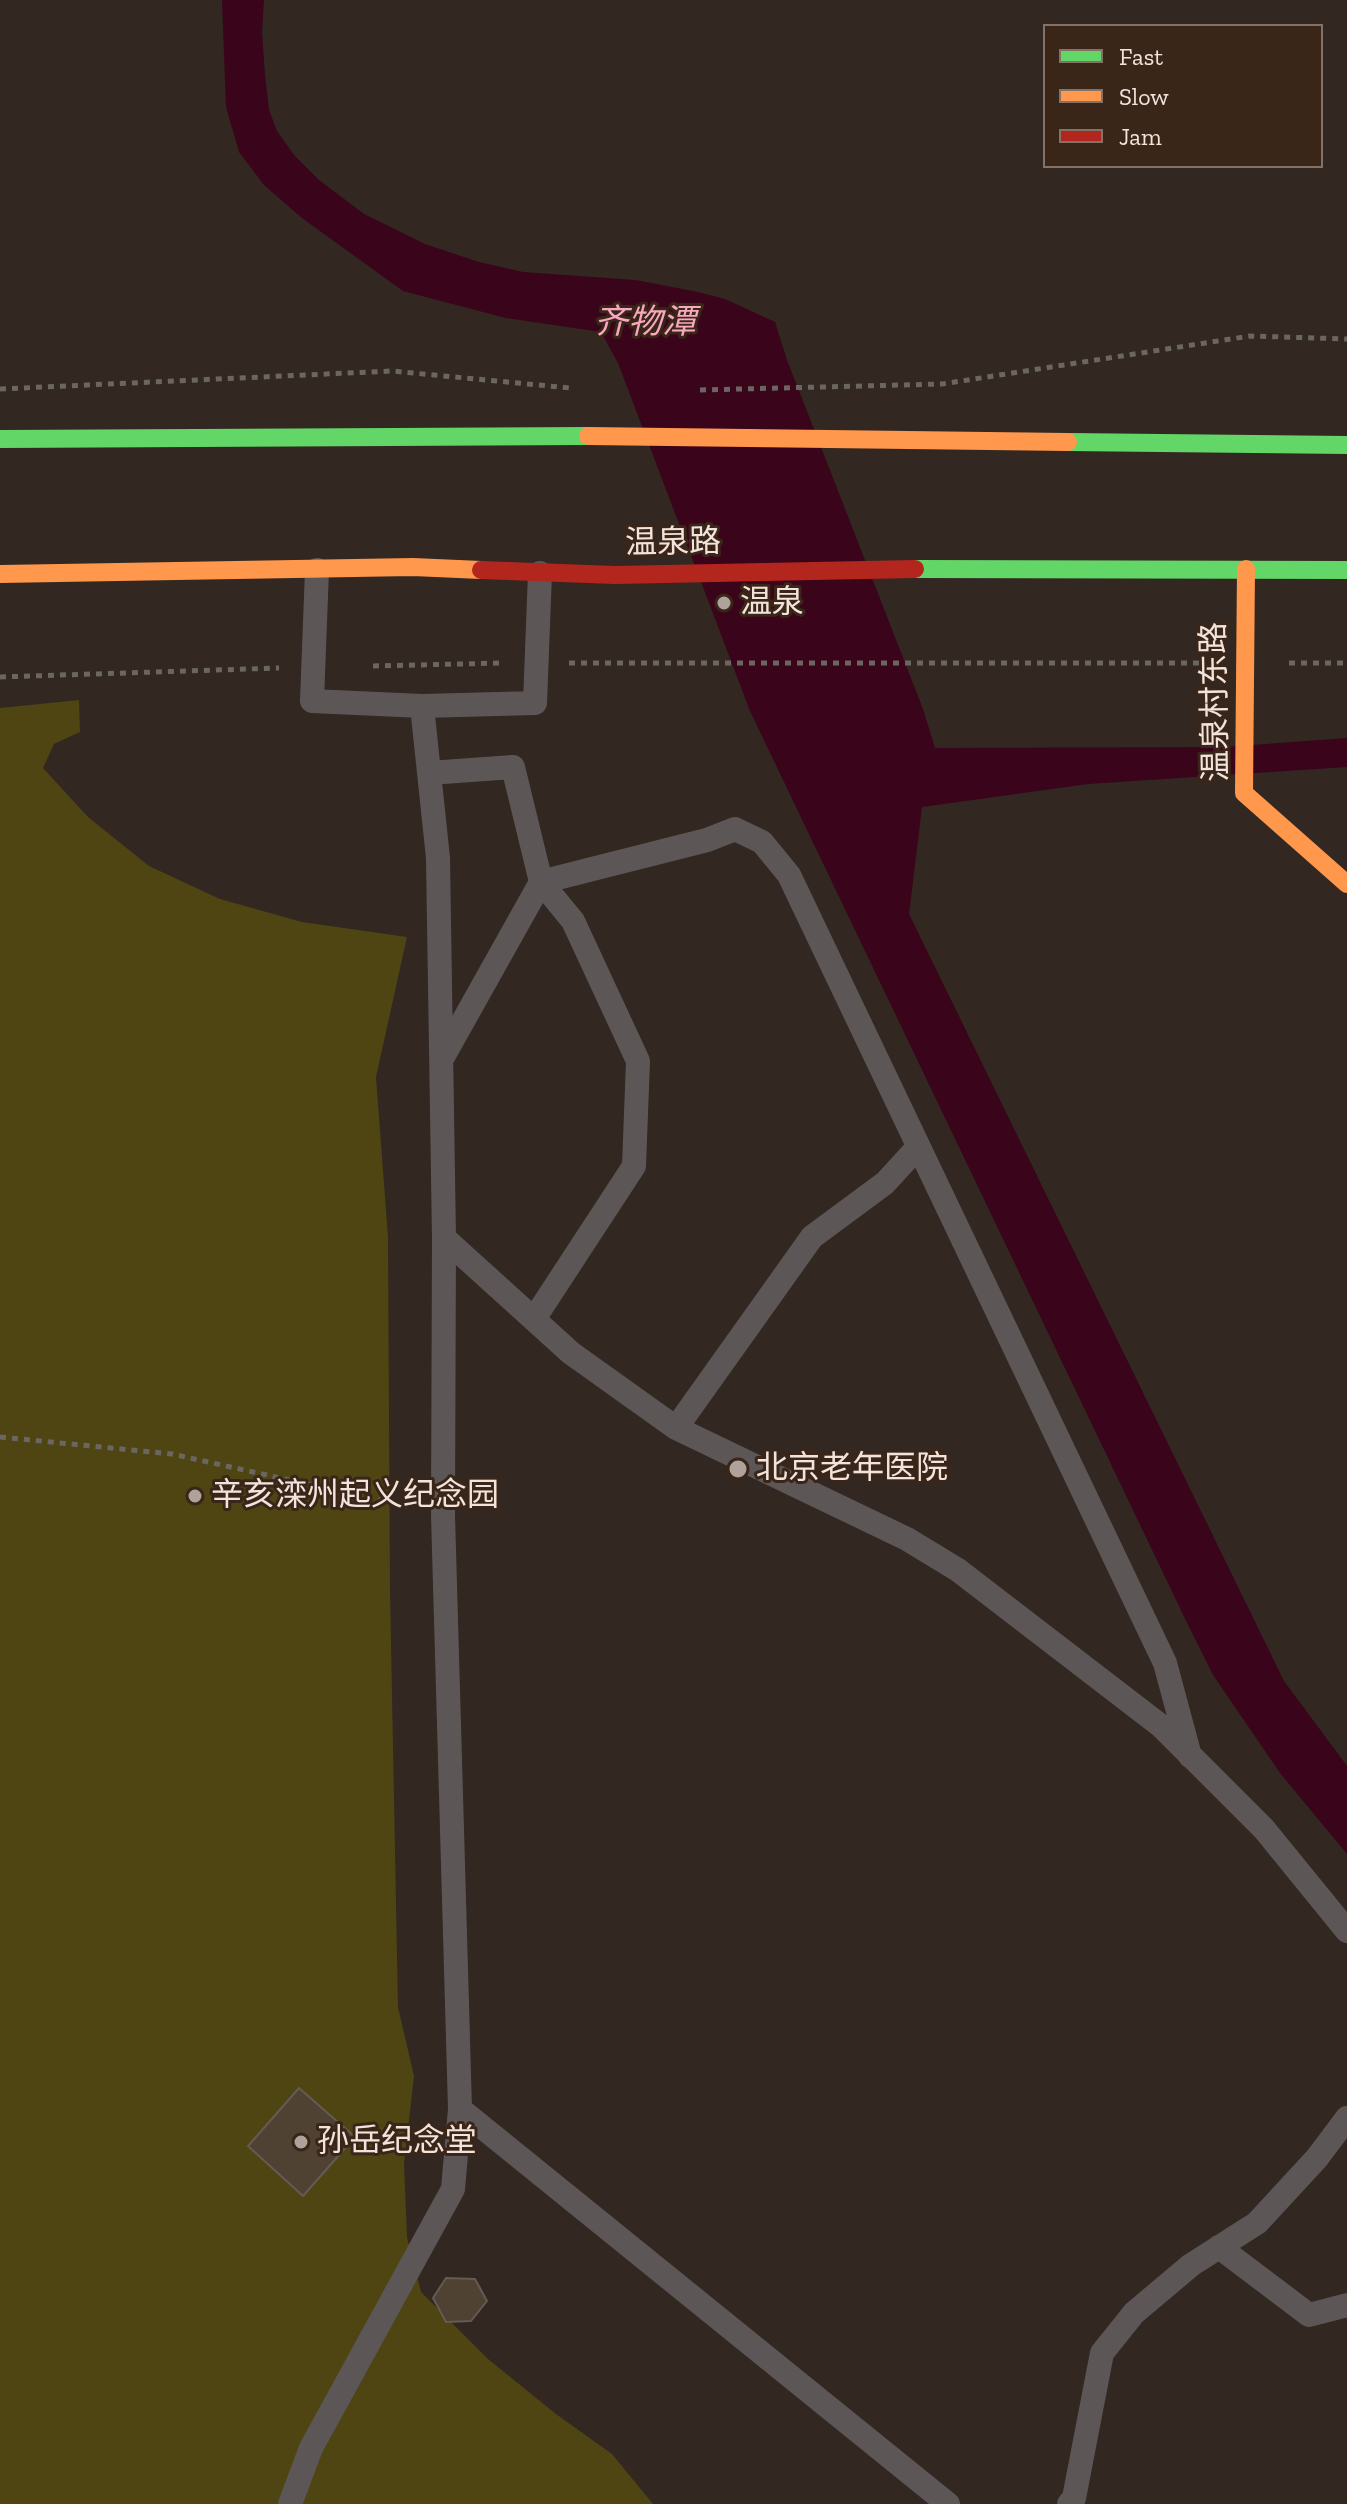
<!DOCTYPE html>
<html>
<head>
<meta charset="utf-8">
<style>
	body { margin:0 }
	#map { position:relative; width:1347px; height:2504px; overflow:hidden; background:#322721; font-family:"Zilla Slab",serif }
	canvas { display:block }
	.legend { position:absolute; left:1043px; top:24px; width:280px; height:144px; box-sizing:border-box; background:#3a2519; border:2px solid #847167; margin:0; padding:10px 14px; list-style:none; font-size:24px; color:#f2e4dc }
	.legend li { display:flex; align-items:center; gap:16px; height:40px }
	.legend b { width:40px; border:2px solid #847167 }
</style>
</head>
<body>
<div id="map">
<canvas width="1347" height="2504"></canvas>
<ul class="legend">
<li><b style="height:10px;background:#63d668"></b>Fast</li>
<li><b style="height:10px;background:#ff974d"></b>Slow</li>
<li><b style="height:10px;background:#b3261e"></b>Jam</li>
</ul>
</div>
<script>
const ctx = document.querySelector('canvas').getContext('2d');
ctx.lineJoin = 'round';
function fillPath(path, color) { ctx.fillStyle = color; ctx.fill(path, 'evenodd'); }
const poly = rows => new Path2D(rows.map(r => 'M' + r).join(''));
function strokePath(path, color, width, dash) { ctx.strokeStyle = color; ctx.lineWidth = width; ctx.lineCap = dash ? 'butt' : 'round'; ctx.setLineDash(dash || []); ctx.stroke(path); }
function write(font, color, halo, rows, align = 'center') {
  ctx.font = font + ' "Zilla Slab","Noto Sans SC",serif'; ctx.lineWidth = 6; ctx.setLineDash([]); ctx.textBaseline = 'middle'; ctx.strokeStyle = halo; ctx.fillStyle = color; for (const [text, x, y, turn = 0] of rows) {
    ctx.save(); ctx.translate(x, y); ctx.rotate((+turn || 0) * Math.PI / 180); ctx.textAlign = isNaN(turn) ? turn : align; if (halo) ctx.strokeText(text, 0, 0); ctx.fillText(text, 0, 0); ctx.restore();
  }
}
const green = poly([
	[79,700,80,732,54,744,43,768,88,817,149,866,220,899,302,922,407,937,376,1077,388,1237,390,1590,398,2007,414,2076,404,2164,407,2237,421,2292,488,2359,556,2414,612,2454,653,2504,0,2504,0,708]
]);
const water = poly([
	[222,0,264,0,262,32,265,75,269,110,277,131,294,155,319,180,364,214,425,244,479,262,523,272,635,280,698,292,725,299,775,322,787,360,923,709,935,748,1225,747,1347,738,1347,767,1088,784,922,807,909,914,1284,1681,1347,1766,1347,1854,1280,1773,1213,1675,1190,1629,750,711,618,363,601,332,506,318,403,291,302,218,264,185,239,152,226,107]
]);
const building = poly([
	[299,2088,355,2137,303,2196,248,2146,299,2088],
	[446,2278,475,2279,487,2301,471,2321,446,2322,433,2298,446,2278]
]);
const path = poly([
	[0,389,392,371,570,388],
	[700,390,942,384,1250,336,1347,339],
	[569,663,1203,663],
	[1289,663,1347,663],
	[373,666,503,663],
	[0,677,279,668],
	[0,1437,172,1454,411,1507]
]);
const lane = poly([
	[317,570,312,701,422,706,535,703,540,573],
	[422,706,438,858,444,1238,443,1515,460,2109,948,2504],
	[429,773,513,767,541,882,573,921,638,1061,634,1166,534,1319],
	[443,1057,541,882,707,840,735,829,762,842,789,875,1165,1663,1190,1756],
	[444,1238,571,1353,676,1428,907,1539,958,1570,1161,1726,1264,1829,1347,1931],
	[676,1428,812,1237,885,1183,918,1147],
	[1219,2247,1309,2315,1347,2305],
	[290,2504,311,2448,453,2189,460,2109],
	[1069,2504,1074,2498,1102,2353,1134,2313,1191,2265,1257,2223,1317,2158,1347,2118]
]);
const fast = poly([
	[0,439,588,436],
	[1068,442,1347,445],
	[915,569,1347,570]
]);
const slow = poly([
	[588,436,1068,442],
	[1246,569,1244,793,1347,884],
	[0,574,413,567,481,570]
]);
const jam = poly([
	[481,570,615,575,915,569]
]);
const markers = [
	[724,603,8,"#afa29b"],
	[738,1469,10,"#afa29b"],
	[195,1496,8,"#afa29b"],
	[301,2142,8,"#afa29b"]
];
const streetNames = [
	["温泉路",673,543,-1],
	["温泉村东路",1216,702,-91]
];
const poiNames = [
	["温泉",740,603],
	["北京老年医院",756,1469],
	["辛亥滦州起义纪念园",211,1496],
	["孙岳纪念堂",317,2142]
];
const waterNames = [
	["齐物潭",645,323]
];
fillPath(green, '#4e4513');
fillPath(water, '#3a041a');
fillPath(building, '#4f4232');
strokePath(building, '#635b54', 2);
strokePath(path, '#6c6663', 5, [6, 6]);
strokePath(lane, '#5c5756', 24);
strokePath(fast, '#63d668', 18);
strokePath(slow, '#ff974d', 18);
strokePath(jam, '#b3261e', 18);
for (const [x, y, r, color] of markers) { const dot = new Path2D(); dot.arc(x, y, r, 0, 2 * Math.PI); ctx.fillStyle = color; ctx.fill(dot); strokePath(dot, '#3a2519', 3); }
write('32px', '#f2e4dc', '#3a2519', streetNames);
write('32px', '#f2e4dc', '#3a2519', poiNames, 'left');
write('italic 34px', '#f8a7be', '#3a2519', waterNames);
</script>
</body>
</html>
